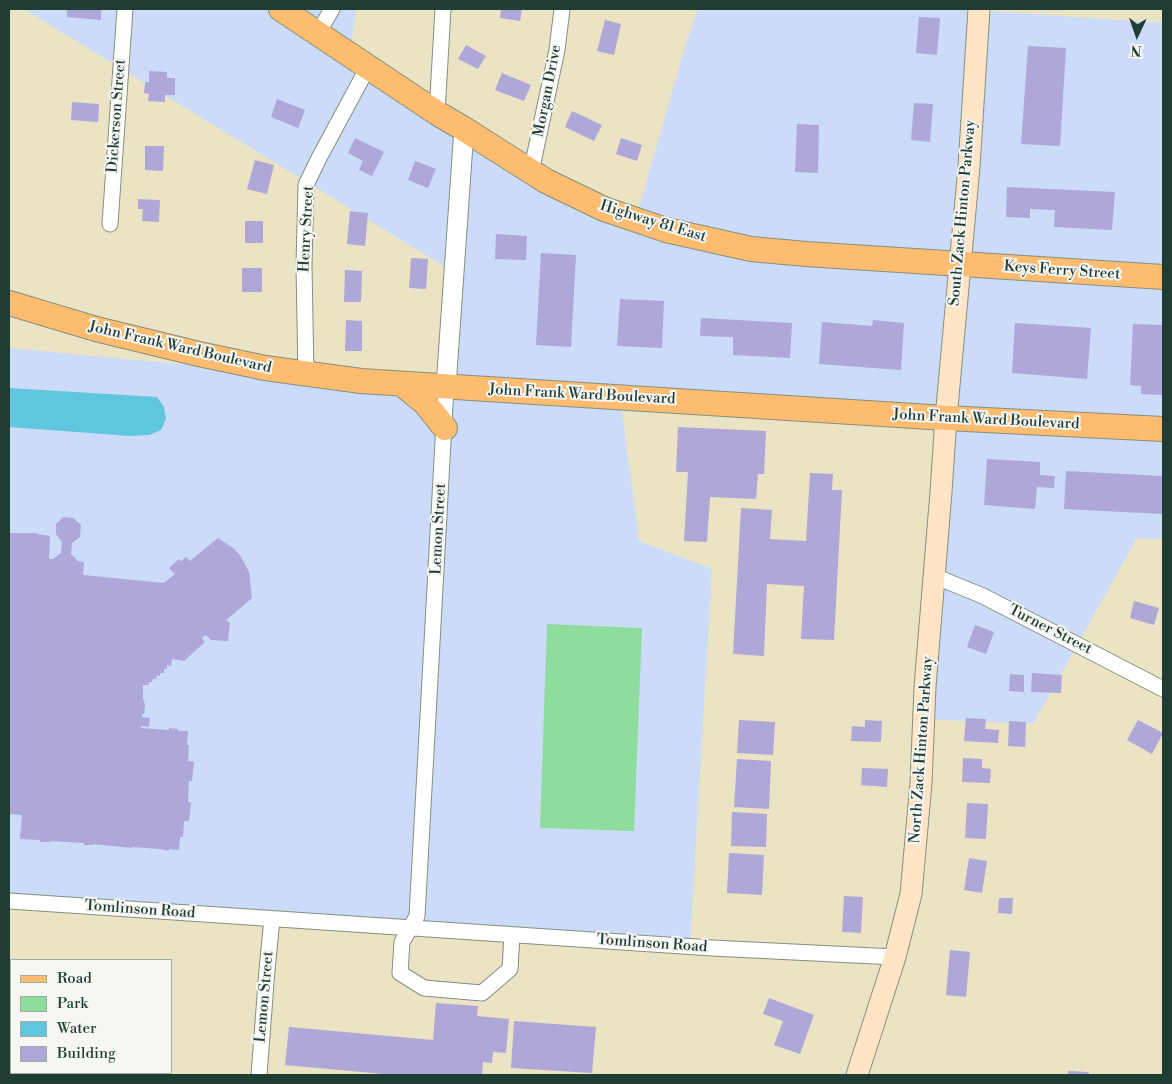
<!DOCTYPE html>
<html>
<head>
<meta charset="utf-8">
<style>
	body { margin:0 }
	#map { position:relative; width:1172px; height:1084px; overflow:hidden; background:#eae4c4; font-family:"Libre Bodoni",serif }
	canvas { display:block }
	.frame { position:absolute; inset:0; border:10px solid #1f3d34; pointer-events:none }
	.legend { position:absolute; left:10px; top:959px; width:162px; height:115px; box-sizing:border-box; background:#f6f6f2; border:1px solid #a0aca6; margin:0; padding:6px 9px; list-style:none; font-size:15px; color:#1f3d34 }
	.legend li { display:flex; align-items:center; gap:10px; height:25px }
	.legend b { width:25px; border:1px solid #a0aca6 }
	.north { position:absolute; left:1112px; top:10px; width:50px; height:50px; -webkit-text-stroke:4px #f6f6f2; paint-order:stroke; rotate:183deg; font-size:14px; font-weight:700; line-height:20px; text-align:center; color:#1f3d34 }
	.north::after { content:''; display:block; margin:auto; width:18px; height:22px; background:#1f3d34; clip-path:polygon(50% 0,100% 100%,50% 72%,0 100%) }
</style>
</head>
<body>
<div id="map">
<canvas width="1172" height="1084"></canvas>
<div class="frame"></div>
<ul class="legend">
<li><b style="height:6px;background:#febc70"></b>Road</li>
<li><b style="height:14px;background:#8fdd9c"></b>Park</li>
<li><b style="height:14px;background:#60c6dd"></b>Water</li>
<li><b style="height:14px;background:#aea7d8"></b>Building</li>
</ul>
<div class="north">N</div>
</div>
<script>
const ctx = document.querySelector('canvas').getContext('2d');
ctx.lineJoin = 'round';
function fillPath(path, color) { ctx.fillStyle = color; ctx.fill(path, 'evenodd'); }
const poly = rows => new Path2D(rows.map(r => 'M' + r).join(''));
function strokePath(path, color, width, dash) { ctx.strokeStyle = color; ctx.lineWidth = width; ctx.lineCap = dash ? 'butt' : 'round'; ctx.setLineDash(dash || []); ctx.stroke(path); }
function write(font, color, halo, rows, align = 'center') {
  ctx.font = font + ' "Libre Bodoni",serif'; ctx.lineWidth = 4; ctx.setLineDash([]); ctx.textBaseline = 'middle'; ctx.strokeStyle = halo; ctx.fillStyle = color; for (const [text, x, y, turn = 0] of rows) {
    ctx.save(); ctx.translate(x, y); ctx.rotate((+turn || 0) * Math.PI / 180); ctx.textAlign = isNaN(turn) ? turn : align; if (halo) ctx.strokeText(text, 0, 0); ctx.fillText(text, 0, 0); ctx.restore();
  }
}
const built = poly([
	[24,9,356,9,349,60,472,141,637,215,684,50,698,9,973,9,973,10,1163,23,1163,539,1137,538,1033,724,923,719,948,423,622,411,639,541,712,569,690,944,9,900,9,348,361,381,446,387,452,271]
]);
const green = poly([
	[547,624,642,628,634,831,540,828]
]);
const water = poly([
	[9,388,157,397,164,407,166,419,161,430,149,435,130,436,9,427]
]);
const building = poly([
	[67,9,101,9,101,20,67,17],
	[501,9,522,9,520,21,500,18],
	[919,17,940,18,937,55,916,53],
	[605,20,621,24,614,55,597,51],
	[466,45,486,56,478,69,458,59],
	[1028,46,1066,48,1060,146,1021,144],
	[149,71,167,72,167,78,175,78,175,95,165,95,165,102,148,101,149,94,144,93,145,82,149,82],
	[502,73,531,85,524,101,495,90],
	[277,99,305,110,298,128,271,117],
	[72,102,99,104,98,122,71,120],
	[914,103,933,104,930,142,911,140],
	[572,111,602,125,594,141,565,127],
	[797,124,819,125,818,173,795,172],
	[355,138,384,152,372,176,359,170,363,161,348,153],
	[621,138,642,145,637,161,616,154],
	[145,146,164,146,163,171,145,170],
	[255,160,274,165,267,194,247,189],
	[415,161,436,169,428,188,408,180],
	[1007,187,1115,192,1112,230,1054,227,1055,210,1030,209,1030,218,1006,217],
	[138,199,160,200,159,222,142,221,143,209,138,209],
	[350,211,368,213,365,246,347,244],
	[245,221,263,221,263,243,245,243],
	[496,234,527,236,526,260,495,259],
	[541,253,576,255,571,347,536,345],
	[411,258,428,259,426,289,409,288],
	[242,268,262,268,262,292,242,292],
	[345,270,362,271,361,302,344,302],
	[620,299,664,301,662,348,617,346],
	[701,318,792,323,790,358,733,355,733,337,700,336],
	[346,320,362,321,362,351,345,351],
	[873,320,904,323,901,370,819,364,822,322,872,326],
	[1015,323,1091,328,1087,379,1012,373],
	[1133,324,1163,325,1163,395,1141,394,1141,386,1130,385],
	[678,427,766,431,764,474,758,474,756,499,710,497,707,542,684,541,688,472,676,472],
	[987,459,1040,462,1040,475,1055,476,1054,488,1037,487,1035,509,984,505],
	[1066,471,1163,476,1163,514,1064,509],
	[810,473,833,474,832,490,842,490,834,640,801,639,804,586,767,584,764,656,733,654,741,508,772,510,770,539,806,541],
	[63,517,73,518,81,525,80,537,72,543,71,554,78,561,84,562,83,575,164,583,175,574,169,568,179,559,181,561,186,557,190,561,218,538,233,548,240,555,249,572,252,598,226,620,230,623,228,641,211,640,206,635,202,638,205,642,184,661,172,659,171,666,167,665,167,669,164,669,164,673,160,673,160,676,157,675,156,679,153,679,152,682,149,682,149,685,143,685,143,698,145,705,144,714,142,713,142,717,150,718,149,727,141,726,141,728,169,730,169,728,178,729,178,731,188,731,187,745,189,745,188,761,194,762,192,781,189,781,188,802,191,802,189,821,184,821,183,837,180,837,179,850,169,849,169,851,160,849,132,847,132,848,93,844,93,845,84,845,84,843,50,841,50,842,40,842,40,840,20,839,22,815,9,814,9,533,37,533,37,534,50,536,49,559,53,559,61,553,62,542,56,534,56,524],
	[1134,601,1159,608,1154,625,1130,618],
	[975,625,994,632,986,654,967,647],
	[1032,673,1062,675,1061,693,1031,692],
	[1010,674,1024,675,1024,692,1009,691],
	[966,718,986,719,985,729,999,730,998,743,964,741],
	[739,720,775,722,773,755,737,753],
	[865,720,882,721,881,742,851,741,852,726,865,727],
	[1138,720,1163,733,1152,754,1127,740],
	[1009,721,1026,722,1025,747,1008,746],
	[963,758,982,759,982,768,991,769,990,783,962,782],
	[737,759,771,761,769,809,734,807],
	[862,768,888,769,887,787,861,785],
	[967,803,988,804,986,839,965,838],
	[732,812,767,814,766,847,731,846],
	[729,853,764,855,762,895,727,893],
	[969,858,987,861,982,893,964,890],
	[844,896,863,897,861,933,842,932],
	[999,898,1013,898,1012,914,998,913],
	[950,950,970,952,966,997,946,995],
	[9,966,11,966,11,1001,9,1001],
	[769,998,814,1015,800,1054,774,1045,783,1021,763,1014],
	[436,1003,478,1006,477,1016,509,1019,506,1053,493,1052,492,1063,483,1062,482,1075,395,1075,285,1065,289,1027,433,1040],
	[514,1021,596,1027,592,1073,511,1068],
	[1068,1071,1089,1072,1088,1075,1068,1075]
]);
const minor = poly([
	[318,33,332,9],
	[437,113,443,9],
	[531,172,557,50,562,9],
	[110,224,125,9],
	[306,375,304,266,306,185,319,158,368,67],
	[446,387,417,916,402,942,400,973,424,988,482,993,510,969,512,935],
	[934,576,983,596,1163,689],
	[9,901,712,948,895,957],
	[259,1075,267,970,272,919]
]);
const tertiary = poly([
	[446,387,464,129]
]);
const secondary = poly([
	[857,1075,895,957,911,894,921,783,925,687,941,492,946,418,969,167,979,9]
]);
const primary = poly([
	[281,9,437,113,464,129,546,181,604,209,666,230,751,249,806,254,1163,277],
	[9,303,96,329,199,354,265,368,361,381,946,418,1163,429],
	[402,384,425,403,445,428]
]);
const streetNames = [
	["Morgan Drive",548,91,-79],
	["Dickerson Street",117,116,-86],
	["South Zack Hinton Parkway",963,213,-85],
	["Highway 81 East",653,222,17],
	["Henry Street",307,229,-87],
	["Keys Ferry Street",1062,271,4],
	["John Frank Ward Boulevard",180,348,13],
	["John Frank Ward Boulevard",582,395,3],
	["John Frank Ward Boulevard",986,420,3],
	["Lemon Street",439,529,-87],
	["Turner Street",1050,630,27],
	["North Zack Hinton Parkway",922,750,-86],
	["Tomlinson Road",140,910,4],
	["Tomlinson Road",652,944,4],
	["Lemon Street",265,997,-85]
];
fillPath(built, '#cbdbf9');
fillPath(green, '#8fdd9c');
fillPath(water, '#60c6dd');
fillPath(building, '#aea7d8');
strokePath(minor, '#84907c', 17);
strokePath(tertiary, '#84907c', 21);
strokePath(secondary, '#84907c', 23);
strokePath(primary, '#84907c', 26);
strokePath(minor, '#fff', 15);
strokePath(tertiary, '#fff', 19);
strokePath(secondary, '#ffe4c6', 21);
strokePath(primary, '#febc70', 24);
write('15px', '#1f3d34', '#f6f6f2', streetNames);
</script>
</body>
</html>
